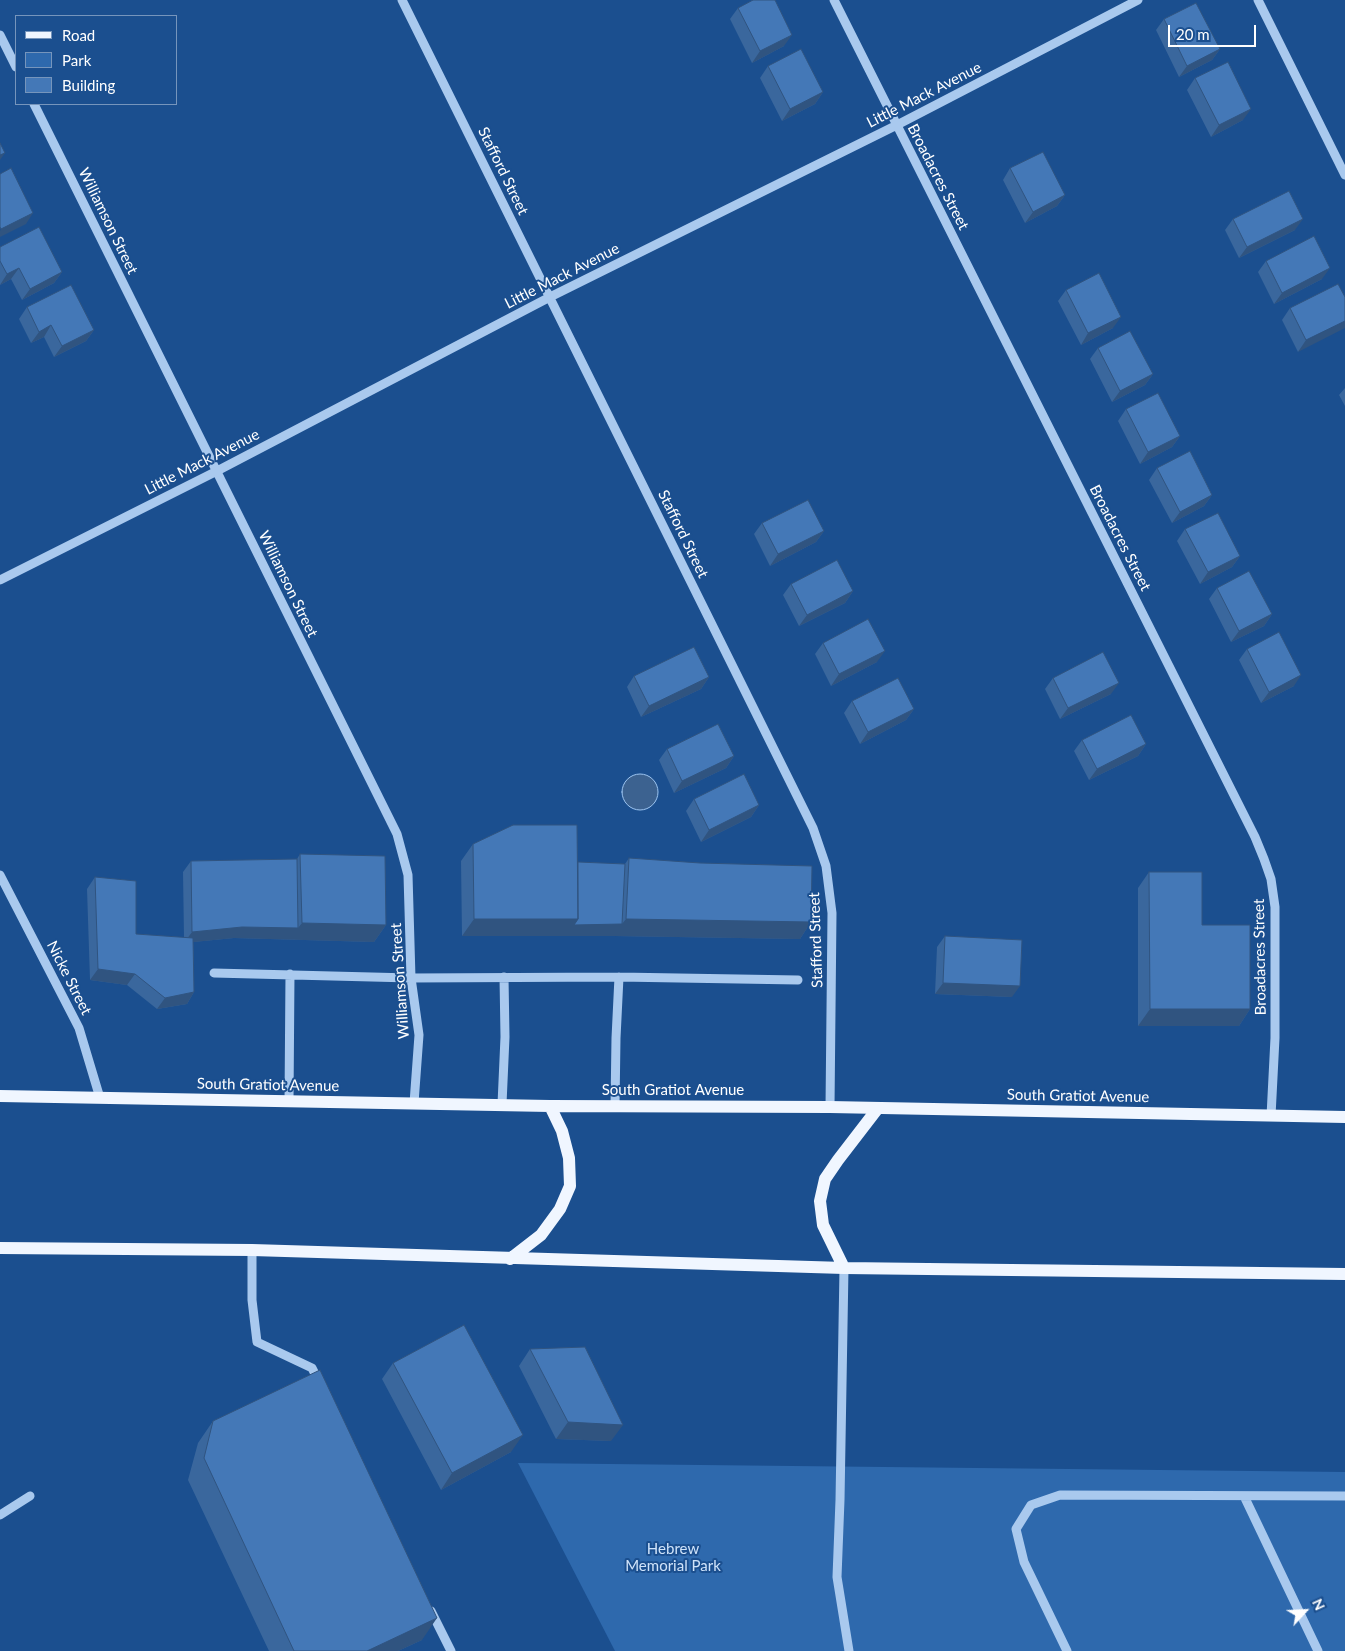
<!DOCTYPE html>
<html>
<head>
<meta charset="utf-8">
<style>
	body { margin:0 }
	#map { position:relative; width:1345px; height:1651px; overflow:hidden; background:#1b4f8f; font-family:Lato,sans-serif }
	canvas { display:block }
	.legend { position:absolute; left:15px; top:15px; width:162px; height:90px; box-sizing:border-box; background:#1b4f8f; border:1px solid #7695bc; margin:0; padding:6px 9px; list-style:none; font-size:15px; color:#fff }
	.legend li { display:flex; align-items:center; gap:10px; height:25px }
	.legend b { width:25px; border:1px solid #7695bc }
	.north { position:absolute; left:1280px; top:1586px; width:50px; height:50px; -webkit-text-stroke:4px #1b4f8f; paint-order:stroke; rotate:65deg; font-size:14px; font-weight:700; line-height:20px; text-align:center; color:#fff }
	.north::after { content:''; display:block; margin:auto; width:18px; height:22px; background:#fff; clip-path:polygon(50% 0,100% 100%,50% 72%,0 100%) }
	.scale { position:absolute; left:1168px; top:25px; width:88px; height:22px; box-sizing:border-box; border:2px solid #fff; border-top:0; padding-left:6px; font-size:15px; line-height:18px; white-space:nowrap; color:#fff; -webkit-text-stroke:4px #1b4f8f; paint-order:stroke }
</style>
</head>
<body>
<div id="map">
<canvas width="1345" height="1651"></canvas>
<ul class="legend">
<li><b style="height:6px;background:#f0f6ff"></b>Road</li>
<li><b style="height:14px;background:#2e69ad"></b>Park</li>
<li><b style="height:14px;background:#4478b7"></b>Building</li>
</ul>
<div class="north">N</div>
<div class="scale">20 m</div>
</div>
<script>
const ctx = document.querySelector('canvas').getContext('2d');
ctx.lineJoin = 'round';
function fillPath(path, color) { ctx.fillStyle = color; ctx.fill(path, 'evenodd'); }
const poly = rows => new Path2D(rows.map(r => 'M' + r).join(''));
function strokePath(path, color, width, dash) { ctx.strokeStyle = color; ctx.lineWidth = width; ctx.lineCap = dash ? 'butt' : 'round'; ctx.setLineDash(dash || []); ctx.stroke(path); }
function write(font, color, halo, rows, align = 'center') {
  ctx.font = font + ' Lato,sans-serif'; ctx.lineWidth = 4; ctx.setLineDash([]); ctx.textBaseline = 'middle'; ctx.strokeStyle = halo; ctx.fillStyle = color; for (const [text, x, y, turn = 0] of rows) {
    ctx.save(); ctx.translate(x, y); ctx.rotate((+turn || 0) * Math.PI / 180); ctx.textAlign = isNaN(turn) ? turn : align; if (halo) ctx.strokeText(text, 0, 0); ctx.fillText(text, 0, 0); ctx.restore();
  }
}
const green = poly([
	[518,1463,1345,1472,1345,1651,615,1651]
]);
const water = poly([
	'622 792a18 18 0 1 1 36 0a18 18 0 1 1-36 0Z'
]);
const minor = poly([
	[402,0,813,828,826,866,832,913,830,1107],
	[834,0,1255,837,1264,859,1271,879,1275,907,1275,1038,1271,1116],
	[1258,0,1345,175],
	[0,35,16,67],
	[34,104,397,834,408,875,411,978,419,1035,414,1103],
	[0,580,217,471,550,297,897,125,1138,0],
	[0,875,79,1028,100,1098],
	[214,973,411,978,619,977,798,980],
	[289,1101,290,974],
	[502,1104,505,1037,504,977],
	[615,1106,616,1038,619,977],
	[252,1250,252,1300,257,1342,312,1368,320,1384],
	[844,1268,840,1500,837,1577,849,1651],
	[1244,1496,1318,1651],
	[0,1515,30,1496],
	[431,1611,451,1651],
	[1067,1651,1024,1562,1016,1529,1031,1505,1060,1495,1345,1496]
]);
const major = poly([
	[0,1096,550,1106,830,1107,1345,1117],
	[0,1248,252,1250,844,1268,1345,1274],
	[510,1259,541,1235,560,1209,570,1186,569,1158,562,1131,550,1106],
	[844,1268,823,1225,820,1201,825,1179,838,1160,878,1108]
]);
const wall = poly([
	[738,8,784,46,752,63,730,19],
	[1164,19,1220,49,1212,60,1179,77,1156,30],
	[768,66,823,92,815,104,782,121,760,78],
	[1195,78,1243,120,1211,137,1187,90],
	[1010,168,1065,195,1057,206,1025,223,1003,180],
	[1233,219,1295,230,1239,258,1225,230],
	[0,247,62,272,54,283,22,300,11,279,0,285],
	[1266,261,1322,279,1274,304,1258,272],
	[1066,290,1113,328,1081,345,1058,301],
	[1345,297,1298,352,1282,320,1290,308],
	[27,307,94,330,86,341,54,357,44,337,31,343,19,319],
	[1098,348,1153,374,1145,385,1112,402,1090,359],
	[1345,388,1345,406,1339,395],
	[1126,409,1180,436,1172,447,1140,464,1118,421],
	[1157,468,1212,495,1204,506,1172,523,1149,480],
	[762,523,824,531,816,542,770,566,754,534],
	[1185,529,1240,556,1232,567,1200,584,1177,541],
	[791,584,853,591,845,603,799,626,783,595],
	[1217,588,1272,614,1264,626,1231,642,1209,599],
	[823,643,877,662,831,686,815,654],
	[1247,649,1294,686,1261,703,1239,660],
	[634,676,709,677,701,689,641,717,627,687],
	[1053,678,1111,694,1060,719,1045,689],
	[852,701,914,709,906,720,860,744,844,713],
	[1082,740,1146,744,1138,756,1089,780,1074,751],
	[667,749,734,756,726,768,674,793,659,760],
	[694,799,759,805,751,817,701,842,686,811],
	[473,844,578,862,625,864,629,858,811,922,800,939,614,936,462,936,461,861],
	[300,854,386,925,374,942,234,938,193,942,194,992,187,1004,157,1009,127,985,90,980,87,889,95,877,136,934,184,938,183,872,191,861,297,859],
	[1149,872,1202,925,1250,1009,1239,1026,1138,1026,1138,888],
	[945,936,1012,997,935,994,937,947],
	[530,1349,611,1441,556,1439,519,1366],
	[393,1363,511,1452,441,1490,382,1379],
	[213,1421,422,1640,398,1651,269,1651,188,1480,198,1443]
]);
const shadedWall = poly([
	[792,35,784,46,752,63,760,51],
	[1220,49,1212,60,1179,77,1187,66],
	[823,92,815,104,782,121,790,109],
	[1251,109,1243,120,1211,137,1219,125],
	[5,153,0,160,0,155],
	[1065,195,1057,206,1025,223,1033,212],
	[33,213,26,224,0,237,0,231,1,229],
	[1303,219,1295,230,1239,258,1247,247],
	[19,268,11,279,0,285,7,274],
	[1330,268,1322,279,1274,304,1282,293],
	[62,272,54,283,22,300,30,289],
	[1121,317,1113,328,1081,345,1088,333],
	[1345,321,1345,328,1298,352,1306,340],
	[51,325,44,337,31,343,39,332],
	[94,330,86,341,54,357,62,346],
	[1153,374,1145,385,1112,402,1120,391],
	[1180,436,1172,447,1140,464,1148,452],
	[1212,495,1204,506,1172,523,1180,512],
	[824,531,816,542,770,566,778,554],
	[1240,556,1232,567,1200,584,1208,572],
	[853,591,845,603,799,626,807,615],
	[1272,614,1264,626,1231,642,1239,631],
	[885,651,877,662,831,686,839,674],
	[1301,675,1294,686,1261,703,1269,692],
	[709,677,701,689,641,717,649,706],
	[1119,683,1111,694,1060,719,1068,708],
	[914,709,906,720,860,744,868,732],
	[1146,744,1138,756,1089,780,1097,769],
	[734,756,726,768,674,793,682,781],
	[759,805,751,817,701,842,709,830],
	[474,919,578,919,622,924,626,919,811,922,800,939,614,936,462,936],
	[302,923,386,925,374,942,234,938,184,943,192,932,242,927,298,928],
	[98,969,135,974,127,985,90,980],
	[943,983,1020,986,1012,997,935,994],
	[194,992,187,1004,157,1009,165,998],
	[1150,1009,1250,1009,1239,1026,1138,1026],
	[568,1422,623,1425,611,1441,556,1439],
	[523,1435,511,1452,441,1490,452,1473],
	[437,1618,422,1640,398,1651,367,1651]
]);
const building = poly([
	[753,0,775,0,792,35,760,51,738,8,753,0],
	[1196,3,1220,49,1187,66,1164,19,1196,3],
	[801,49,823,92,790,109,768,66,801,49],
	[1228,62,1251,109,1219,125,1195,78,1228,62],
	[0,143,5,153,0,155,0,143],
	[1043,152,1065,195,1033,212,1010,168,1043,152],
	[11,168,33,213,1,229,0,227,0,174,11,168],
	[1289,191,1303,219,1247,247,1233,219,1289,191],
	[39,227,62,272,30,289,19,268,7,274,0,261,0,247,39,227],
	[1314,236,1330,268,1282,293,1266,261,1314,236],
	[1099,273,1121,317,1088,333,1066,290,1099,273],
	[1338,284,1345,297,1345,321,1306,340,1290,308,1338,284],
	[71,285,94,330,62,346,51,325,39,332,27,307,71,285],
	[1130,331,1153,374,1120,391,1098,348,1130,331],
	[1158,393,1180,436,1148,452,1126,409,1158,393],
	[1190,451,1212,495,1180,512,1157,468,1190,451],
	[808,500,824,531,778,554,762,523,808,500],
	[1218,513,1240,556,1208,572,1185,529,1218,513],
	[837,560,853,591,807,615,791,584,837,560],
	[1249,571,1272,614,1239,631,1217,588,1249,571],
	[868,619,885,651,839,674,823,643,868,619],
	[1279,632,1301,675,1269,692,1247,649,1279,632],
	[694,647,709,677,649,706,634,676,694,647],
	[1103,652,1119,683,1068,708,1053,678,1103,652],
	[898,678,914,709,868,732,852,701,898,678],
	[1131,715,1146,744,1097,769,1082,740,1131,715],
	[718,724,734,756,682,781,667,749,718,724],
	[744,774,759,805,709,830,694,799,744,774],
	[513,825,577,825,578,919,474,919,473,844,513,825],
	[300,854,385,856,386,925,302,923,300,854],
	[629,858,700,863,812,866,811,922,626,919,629,858],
	[297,859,298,928,242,927,192,932,191,861,297,859],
	[578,862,625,864,622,924,574,925,578,919,578,862],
	[1149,872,1202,872,1202,925,1250,925,1250,1009,1150,1009,1149,872],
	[95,877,136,881,136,934,193,938,194,992,165,998,135,974,98,969,95,877],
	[945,936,1022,940,1020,986,943,983,945,936],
	[464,1325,523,1435,452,1473,393,1363,464,1325],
	[585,1347,623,1425,568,1422,530,1349,585,1347],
	[320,1370,437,1618,367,1651,294,1651,204,1458,213,1421,320,1370]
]);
const streetNames = [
	["Little Mack Avenue",924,95,-27],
	["Stafford Street",503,171,64],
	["Broadacres Street",938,177,63],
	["Williamson Street",108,221,64],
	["Little Mack Avenue",562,276,-27],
	["Little Mack Avenue",202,462,-27],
	["Stafford Street",683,534,64],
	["Broadacres Street",1120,538,63],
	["Williamson Street",288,584,64],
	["Stafford Street",816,940,-92],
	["Broadacres Street",1260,957,-91],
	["Nicke Street",69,978,63],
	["Williamson Street",400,981,-94],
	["South Gratiot Avenue",268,1085,1],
	["South Gratiot Avenue",673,1090],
	["South Gratiot Avenue",1078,1096,1]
];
const parkNames = [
	["Hebrew",673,1549],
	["Memorial Park",673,1566]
];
fillPath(green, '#2e69ad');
fillPath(water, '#3c6290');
strokePath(water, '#9cc4f0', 1);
strokePath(minor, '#a9c9ee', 9);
strokePath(major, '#f0f6ff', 12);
fillPath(wall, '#3a679d');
fillPath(shadedWall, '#305480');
fillPath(building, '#4478b7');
strokePath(building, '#305480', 1);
write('15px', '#fff', '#1b4f8f', streetNames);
write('15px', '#cfe3fa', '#1b4f8f', parkNames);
</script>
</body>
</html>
